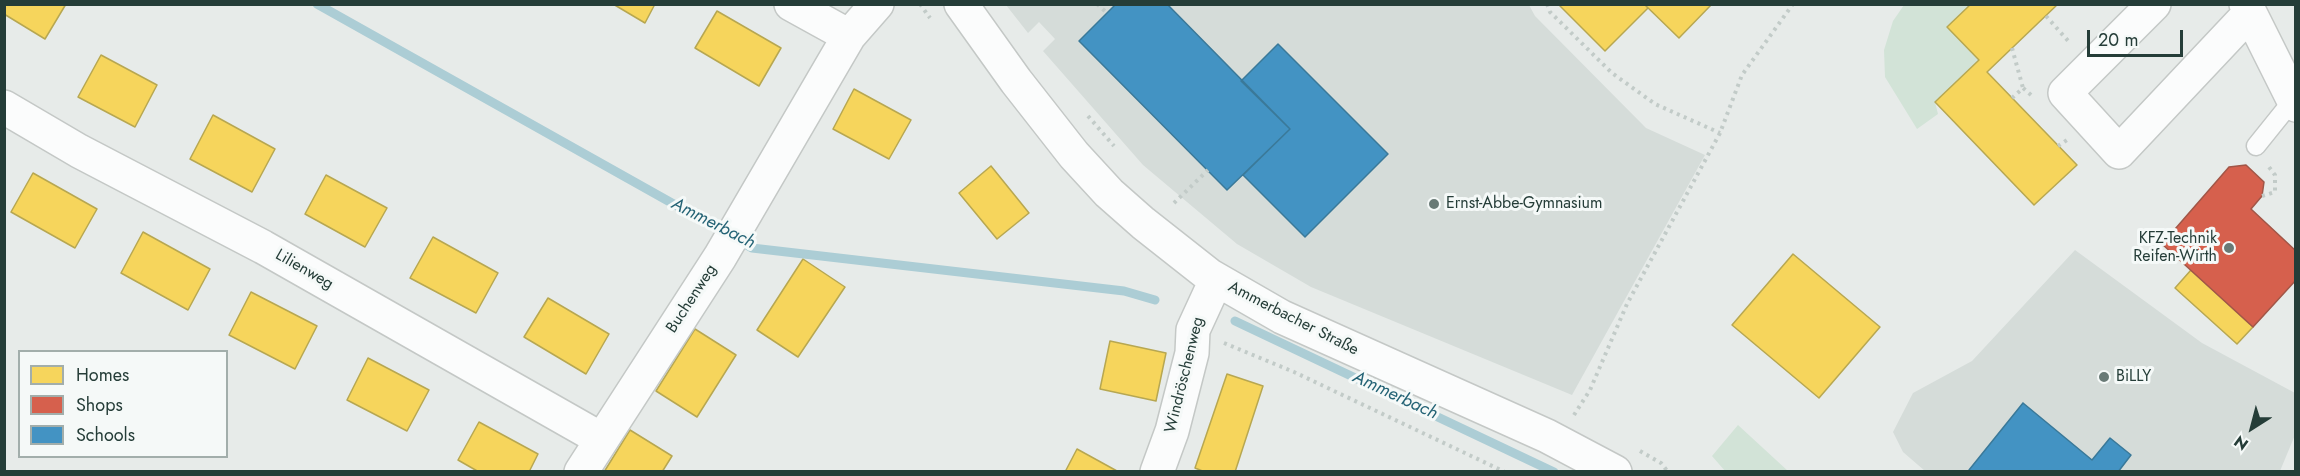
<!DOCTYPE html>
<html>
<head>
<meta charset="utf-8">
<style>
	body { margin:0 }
	#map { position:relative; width:2300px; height:476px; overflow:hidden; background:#e7ebe9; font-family:Jost,sans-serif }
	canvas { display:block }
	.frame { position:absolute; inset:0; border:6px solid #253d38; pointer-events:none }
	.legend { position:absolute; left:18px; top:350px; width:210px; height:108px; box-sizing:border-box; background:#f5f9f8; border:2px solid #a2aeab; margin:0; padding:8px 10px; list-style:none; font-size:18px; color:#253d38 }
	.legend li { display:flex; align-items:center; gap:12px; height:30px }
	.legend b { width:30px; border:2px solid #a2aeab }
	.north { position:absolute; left:2222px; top:398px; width:60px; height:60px; -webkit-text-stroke:4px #f5f9f8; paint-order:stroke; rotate:216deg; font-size:16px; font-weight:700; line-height:24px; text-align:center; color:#253d38 }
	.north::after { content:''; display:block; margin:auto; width:21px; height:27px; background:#253d38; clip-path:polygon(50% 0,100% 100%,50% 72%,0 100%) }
	.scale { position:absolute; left:2087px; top:30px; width:96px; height:27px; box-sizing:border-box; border:3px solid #253d38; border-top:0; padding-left:8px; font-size:18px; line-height:21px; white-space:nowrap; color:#253d38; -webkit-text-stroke:4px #f5f9f8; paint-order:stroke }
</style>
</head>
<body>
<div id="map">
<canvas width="2300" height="476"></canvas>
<div class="frame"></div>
<ul class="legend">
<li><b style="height:16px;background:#f6d55c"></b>Homes</li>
<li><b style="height:16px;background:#d6604d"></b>Shops</li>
<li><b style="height:16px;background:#4393c3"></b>Schools</li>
</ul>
<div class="north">N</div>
<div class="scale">20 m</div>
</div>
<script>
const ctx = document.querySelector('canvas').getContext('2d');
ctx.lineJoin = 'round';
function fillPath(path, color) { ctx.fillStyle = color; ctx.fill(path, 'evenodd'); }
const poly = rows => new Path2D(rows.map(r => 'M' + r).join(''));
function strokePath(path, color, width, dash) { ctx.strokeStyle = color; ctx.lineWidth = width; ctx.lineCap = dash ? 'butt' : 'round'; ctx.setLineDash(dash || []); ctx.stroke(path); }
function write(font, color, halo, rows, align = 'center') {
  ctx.font = font + ' Jost,sans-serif'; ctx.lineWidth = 6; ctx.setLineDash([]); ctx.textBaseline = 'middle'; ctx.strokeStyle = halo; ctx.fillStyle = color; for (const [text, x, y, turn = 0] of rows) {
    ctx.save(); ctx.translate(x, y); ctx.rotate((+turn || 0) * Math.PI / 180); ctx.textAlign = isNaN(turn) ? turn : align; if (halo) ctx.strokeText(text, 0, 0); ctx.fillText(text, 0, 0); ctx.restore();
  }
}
const built = poly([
	[1006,5,1529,5,1535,16,1646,128,1705,155,1572,395,1311,287,1237,244,1143,165,1043,51,1055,39,1039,22,1028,33],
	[2075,250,2202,343,2295,393,2295,435,2280,471,1925,471,1903,452,1893,432,1913,393,1972,361]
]);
const green = poly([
	[1904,5,1971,5,1979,60,1935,102,1938,114,1917,129,1885,77,1884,50,1893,21],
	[1738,425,1788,471,1725,471,1712,456]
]);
const homes = poly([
	[4,4,66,4,45,39,4,14,4,4],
	[613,4,655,4,645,23,613,4],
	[1558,4,1644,4,1648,8,1605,51,1558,4],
	[1644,4,1712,4,1679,38,1644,4],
	[1971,4,2058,4,1987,72,2077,165,2034,205,1935,102,1979,60,1947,27,1971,4],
	[717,11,781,48,759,86,695,48,717,11],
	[101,55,157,85,135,127,78,97,101,55],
	[854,89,911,120,889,159,833,129,854,89],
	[213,115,275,149,252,192,190,159,213,115],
	[991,166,1029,213,997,239,959,193,991,166],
	[33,173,97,209,75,248,11,212,33,173],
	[326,175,387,208,365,247,305,214,326,175],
	[143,232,210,269,188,310,121,273,143,232],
	[433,237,498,273,476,313,410,278,433,237],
	[1793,254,1880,327,1819,398,1732,325,1793,254],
	[803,259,845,287,798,357,757,330,803,259],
	[2191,270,2253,327,2237,344,2175,288,2191,270],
	[251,292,317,326,295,369,229,335,251,292],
	[548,298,609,334,586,374,524,337,548,298],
	[695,329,736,355,697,417,656,391,695,329],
	[1110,341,1166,353,1156,401,1100,389,1110,341],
	[368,358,429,390,407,431,347,400,368,358],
	[1227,374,1263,386,1235,472,1205,472,1195,468,1227,374],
	[479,422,538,454,529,472,479,472,458,460,479,422],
	[630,430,672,456,662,472,604,472,630,430],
	[1077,449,1117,471,1117,472,1065,472,1077,449]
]);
const shops = poly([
	[2246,165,2264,182,2262,196,2251,209,2296,251,2296,280,2253,327,2162,244,2229,167,2246,165]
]);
const schools = poly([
	[1116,4,1167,4,1290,129,1227,190,1079,41,1116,4],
	[1278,44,1388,154,1305,237,1243,175,1290,129,1241,81,1278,44],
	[2023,403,2092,460,2110,438,2131,455,2118,472,1971,472,1969,470,2023,403]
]);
const stream = poly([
	[317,4,752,248,1124,291,1155,300],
	[1235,321,1554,472]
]);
const path = poly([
	[920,4,930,18],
	[1097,4,1107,13],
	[1547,4,1550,12,1612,73,1655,104,1720,133],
	[2046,16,2070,43],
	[2012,48,2023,88],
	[2012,98,2023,88,2031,95],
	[1088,116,1114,146],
	[2058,146,2067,140],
	[2262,196,2275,192,2275,175,2269,167],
	[1174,203,1208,170],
	[1224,343,1294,372,1505,472],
	[1574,415,1590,390,1627,304,1720,133,1742,75,1793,4],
	[1640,451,1661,463,1668,472]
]);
const lane = poly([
	[2256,146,2293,100]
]);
const street = poly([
	[791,4,849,36],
	[961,4,1016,81,1074,155,1109,193,1143,223,1209,275,1282,317,1547,436,1615,472],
	[2154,4,2065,93,2119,152,2250,13,2246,4],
	[2250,13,2296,105],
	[4,107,79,151,263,247,601,439],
	[581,472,720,257,849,36,877,4],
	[1157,472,1172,431,1192,353,1193,330,1216,280]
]);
const markers = [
	[1434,204,6,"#697a76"],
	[2229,248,6,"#697a76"],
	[2104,377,6,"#697a76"]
];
const poiNames = [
	["Ernst-Abbe-Gymnasium",1446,204],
	["KFZ-Technik",2217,239,"right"],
	["Reifen-Wirth",2217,257,"right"],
	["BiLLY",2116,377]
];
const streetNames = [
	["Lilienweg",304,270,30],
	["Buchenweg",692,299,-57],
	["Ammerbacher Straße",1293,319,27],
	["Windröschenweg",1185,375,-76]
];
const waterNames = [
	["Ammerbach",713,224,27],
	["Ammerbach",1395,396,25]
];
fillPath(built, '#d5dcd9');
fillPath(green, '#d2e3d7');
fillPath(homes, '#f6d55c');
strokePath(homes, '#b7a751', 1.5);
fillPath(shops, '#d6604d');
strokePath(shops, '#a15647', 1.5);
fillPath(schools, '#4393c3');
strokePath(schools, '#3a7999', 1.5);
strokePath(stream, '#accdd5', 9);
strokePath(lane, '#c4c8c6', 21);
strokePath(street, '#c4c8c6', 36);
strokePath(path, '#c2cbc8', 4, [3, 4.5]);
strokePath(lane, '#fbfcfc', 18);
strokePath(street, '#fbfcfc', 33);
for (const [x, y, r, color] of markers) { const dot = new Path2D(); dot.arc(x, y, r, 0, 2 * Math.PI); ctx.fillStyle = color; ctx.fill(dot); strokePath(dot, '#f5f9f8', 2); }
write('16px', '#253d38', '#f5f9f8', poiNames, 'left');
write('16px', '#253d38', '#f5f9f8', streetNames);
write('italic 18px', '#246375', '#f5f9f8', waterNames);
</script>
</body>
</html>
